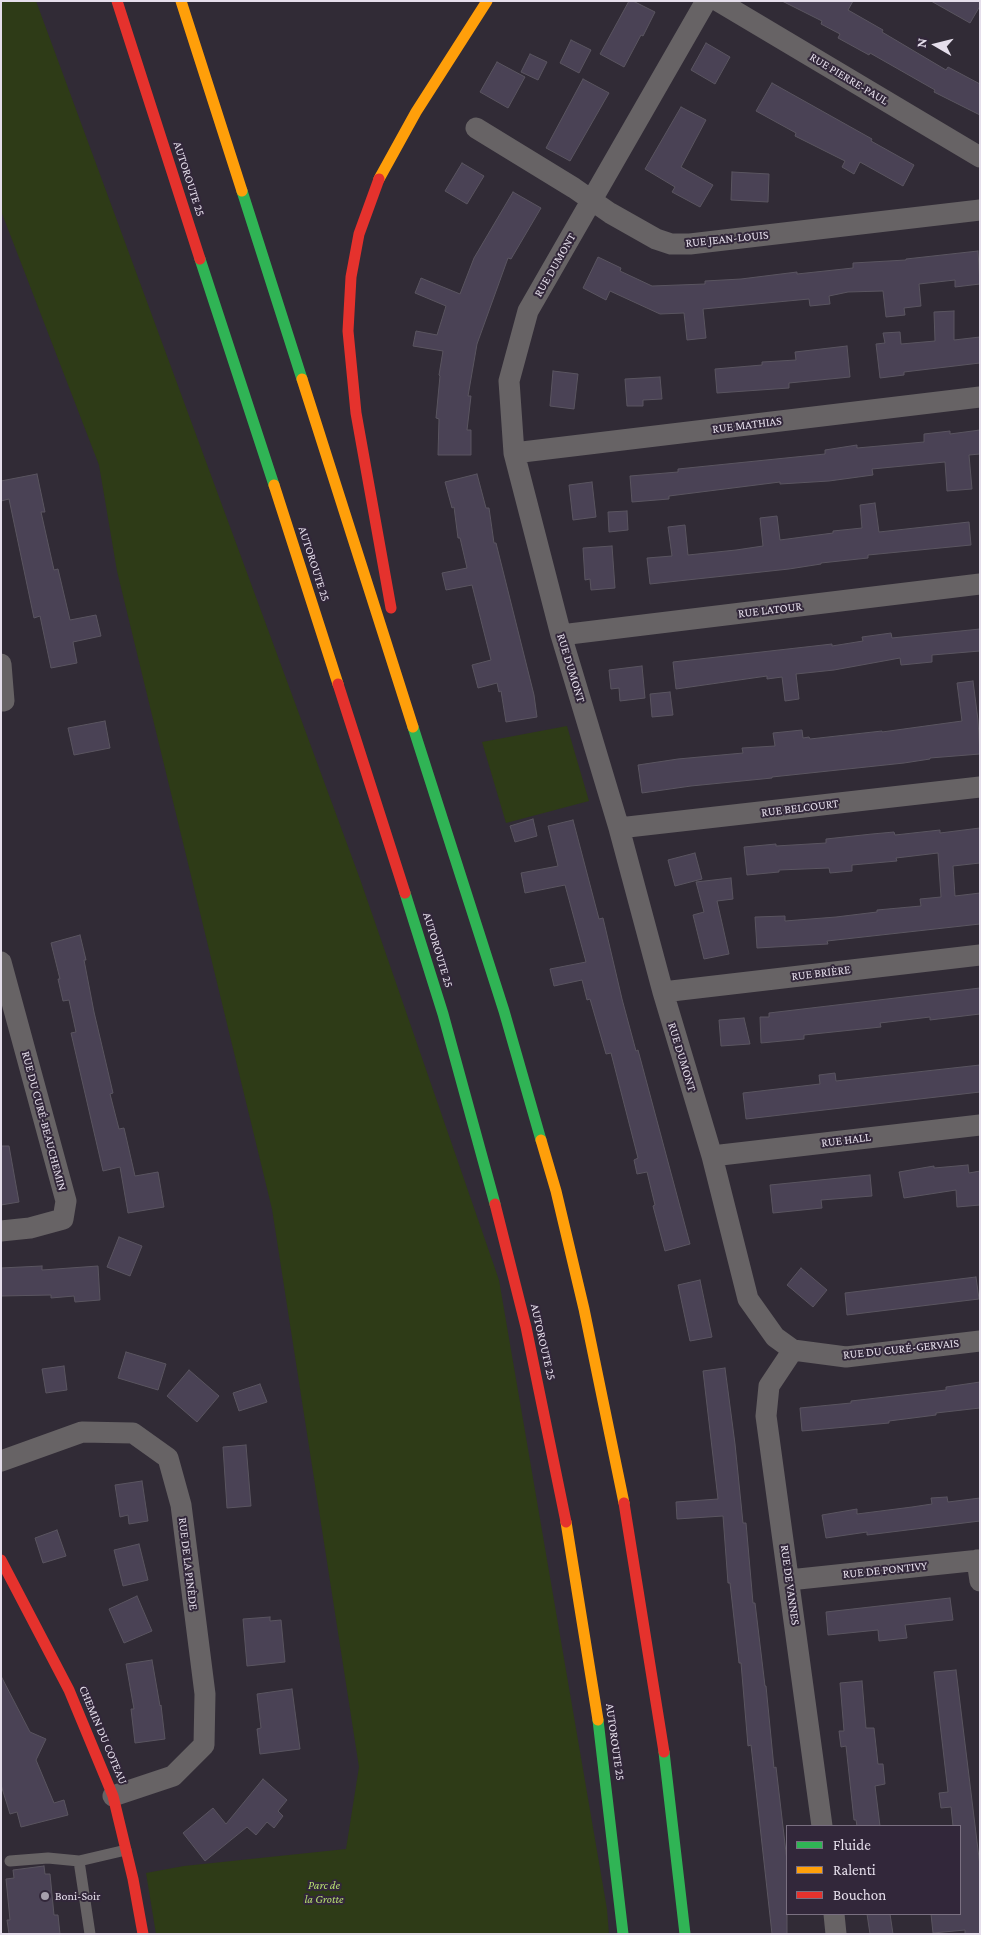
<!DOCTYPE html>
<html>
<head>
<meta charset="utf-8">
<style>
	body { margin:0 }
	#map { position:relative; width:981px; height:1935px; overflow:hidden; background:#312b36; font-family:"Crimson Pro",serif }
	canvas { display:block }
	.frame { position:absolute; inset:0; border:2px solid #e5deeb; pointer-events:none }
	.legend { position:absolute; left:786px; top:1825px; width:175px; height:90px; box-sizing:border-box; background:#32273a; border:1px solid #7a7081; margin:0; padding:6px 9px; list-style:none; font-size:15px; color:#e5deeb }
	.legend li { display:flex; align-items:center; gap:10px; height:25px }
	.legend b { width:25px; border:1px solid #7a7081 }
	.north { position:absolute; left:911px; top:20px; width:50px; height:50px; -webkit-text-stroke:4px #32273a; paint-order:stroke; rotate:278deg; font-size:14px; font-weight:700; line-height:20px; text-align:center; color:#e5deeb }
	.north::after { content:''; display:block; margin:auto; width:18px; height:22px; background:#e5deeb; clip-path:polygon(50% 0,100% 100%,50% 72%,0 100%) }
</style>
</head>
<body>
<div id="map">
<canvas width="981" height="1935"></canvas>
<div class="frame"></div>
<ul class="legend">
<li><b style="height:6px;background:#30b455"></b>Fluide</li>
<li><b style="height:6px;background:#ff9f0a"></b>Ralenti</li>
<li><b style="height:6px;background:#e5322d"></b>Bouchon</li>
</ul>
<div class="north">N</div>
</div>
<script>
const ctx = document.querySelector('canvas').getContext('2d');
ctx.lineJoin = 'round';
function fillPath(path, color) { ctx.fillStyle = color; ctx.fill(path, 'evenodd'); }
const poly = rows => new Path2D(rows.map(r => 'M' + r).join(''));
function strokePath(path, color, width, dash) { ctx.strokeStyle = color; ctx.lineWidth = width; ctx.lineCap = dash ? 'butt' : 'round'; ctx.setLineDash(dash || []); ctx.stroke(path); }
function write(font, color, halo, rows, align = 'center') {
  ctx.font = font + ' "Crimson Pro",serif'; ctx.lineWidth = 4; ctx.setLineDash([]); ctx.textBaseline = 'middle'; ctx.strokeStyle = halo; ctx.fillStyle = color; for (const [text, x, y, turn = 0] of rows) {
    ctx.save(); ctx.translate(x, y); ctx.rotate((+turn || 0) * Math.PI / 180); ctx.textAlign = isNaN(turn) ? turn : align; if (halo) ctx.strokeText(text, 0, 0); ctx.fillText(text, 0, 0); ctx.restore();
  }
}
const green = poly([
	[1,1,36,1,360,879,499,1280,607,1909,609,1934,156,1934,146,1873,184,1866,346,1849,359,1767,272,1209,117,571,99,465,1,211],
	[567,726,589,801,506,823,482,742]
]);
const building = poly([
	[629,1,633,1,655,12,643,36,641,35,624,67,600,54,629,1],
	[782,1,853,1,848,10,883,30,882,32,946,70,948,67,980,84,980,115,934,92,935,90,870,53,869,55,838,38,840,34,821,24,822,21,782,1],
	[931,1,980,1,980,6,970,23,931,1],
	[571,40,591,50,579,73,560,63,571,40],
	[706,43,730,57,715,84,691,70,706,43],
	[530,54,547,62,538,80,521,72,530,54],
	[497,62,525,77,508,108,480,92,497,62],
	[583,79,609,93,570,161,546,148,583,79],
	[772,83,872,139,871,141,914,165,903,186,860,162,854,174,842,167,845,161,795,136,796,133,756,111,772,83],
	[681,107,706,120,681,167,713,185,700,207,672,192,675,187,645,169,681,107],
	[462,163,484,176,467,204,445,191,462,163],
	[732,172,769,174,768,202,731,200,732,172],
	[513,192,541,208,511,259,508,258,477,344,468,396,471,396,467,430,471,430,471,455,438,455,439,419,436,418,440,376,439,375,443,351,413,346,416,331,437,335,446,306,415,293,421,278,460,294,474,258,513,192],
	[978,251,980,284,955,287,955,280,919,284,921,306,904,308,905,315,886,317,883,291,848,292,829,296,830,304,810,306,809,299,703,309,706,338,687,340,684,313,660,314,610,291,606,300,583,288,598,257,621,268,620,271,652,286,705,284,705,281,741,279,797,272,797,274,853,268,853,263,906,260,906,259,978,251],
	[954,311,954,340,980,337,980,363,904,372,904,375,880,378,876,344,885,343,883,333,900,332,901,344,935,341,934,312,954,311],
	[847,346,850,377,789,383,789,388,717,393,715,369,762,365,762,362,796,360,795,352,847,346],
	[553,371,578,374,574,409,550,406,553,371],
	[660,377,662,399,643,400,643,406,627,406,625,379,660,377],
	[980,430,980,454,969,455,972,489,947,491,945,462,872,469,873,475,829,481,780,484,780,482,669,496,669,499,632,502,630,476,678,472,678,469,825,454,825,450,857,445,857,448,924,442,924,434,950,431,950,434,980,430],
	[37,474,45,512,41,512,54,570,58,569,70,620,96,615,101,636,73,642,77,663,51,668,40,616,34,618,9,499,1,501,1,481,37,474],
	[477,474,486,508,489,508,494,543,496,543,534,695,537,717,506,722,501,691,499,692,497,683,478,688,472,665,491,660,472,585,446,590,442,573,467,568,460,538,458,538,454,507,452,508,445,482,477,474],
	[592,482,596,517,573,520,569,485,592,482],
	[875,503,879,532,969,522,971,545,868,555,868,558,821,563,821,564,789,569,650,584,647,558,672,556,668,527,685,525,688,555,736,550,763,546,760,518,777,516,780,540,833,533,833,531,862,528,860,505,875,503],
	[627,511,628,530,609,532,608,512,627,511],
	[612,546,615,588,591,590,590,579,585,580,583,548,612,546],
	[980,629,980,651,932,655,932,662,901,665,900,658,834,670,796,674,799,699,785,701,782,677,767,679,767,676,676,689,673,662,832,644,832,646,863,641,862,637,891,633,892,638,980,629],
	[642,666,645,698,620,701,619,688,611,689,609,670,642,666],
	[973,681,978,720,980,754,930,758,930,759,904,763,772,777,772,778,691,786,642,793,638,765,678,759,743,753,742,748,775,746,773,733,802,730,803,738,809,737,810,739,882,731,882,732,962,721,957,683,973,681],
	[670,692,673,715,652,717,650,694,670,692],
	[105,721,110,748,74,755,68,728,105,721],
	[533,819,537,836,515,842,510,826,533,819],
	[573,820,599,919,603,918,622,999,636,1051,638,1050,690,1244,665,1251,653,1206,655,1205,647,1172,637,1174,634,1160,638,1158,611,1053,606,1054,590,999,587,1000,582,980,554,986,550,969,586,962,565,885,525,893,521,873,558,866,548,826,573,820],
	[980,828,980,863,953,866,955,896,980,893,980,924,827,941,828,944,757,948,755,917,785,916,785,921,836,917,877,912,877,910,921,906,920,899,941,897,938,853,896,858,897,861,852,865,852,871,830,873,829,868,779,870,779,872,747,875,744,847,776,844,776,846,826,843,826,839,872,834,894,832,895,835,940,830,940,833,980,828],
	[695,853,702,879,675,886,668,860,695,853],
	[731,878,733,899,717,901,729,954,704,959,693,915,704,912,696,882,731,878],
	[80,935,86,960,84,960,94,1012,113,1093,110,1094,119,1129,124,1128,135,1176,158,1172,164,1207,128,1213,120,1167,103,1171,71,1033,76,1032,69,1000,63,1001,58,979,60,979,51,943,80,935],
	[980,988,980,1014,930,1020,930,1017,880,1023,881,1027,804,1035,804,1039,761,1043,760,1017,769,1017,769,1013,980,988],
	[744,1018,750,1044,721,1046,719,1020,744,1018],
	[980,1065,980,1092,746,1119,743,1093,820,1084,819,1075,835,1073,836,1081,980,1065],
	[1,1146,9,1146,19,1202,1,1205,1,1146],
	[968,1165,969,1173,980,1171,980,1205,957,1207,956,1190,904,1198,899,1172,934,1166,934,1168,968,1165],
	[870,1175,872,1196,821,1200,822,1208,773,1213,770,1185,870,1175],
	[119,1237,142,1246,130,1276,107,1267,119,1237],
	[42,1266,42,1270,98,1266,100,1300,75,1302,74,1296,51,1298,51,1295,1,1296,1,1268,42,1266],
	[801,1268,827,1290,813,1307,787,1285,801,1268],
	[976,1277,979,1299,847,1315,845,1293,976,1277],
	[700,1280,712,1337,690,1341,678,1285,700,1280],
	[126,1352,166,1364,158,1390,118,1378,126,1352],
	[64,1366,67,1390,46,1393,42,1369,64,1366],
	[725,1368,735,1444,743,1523,746,1523,753,1603,755,1603,765,1686,766,1686,774,1768,776,1767,787,1861,787,1934,772,1934,751,1745,748,1746,741,1663,739,1663,730,1583,728,1583,723,1516,677,1519,676,1502,718,1499,703,1371,725,1368],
	[189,1370,219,1396,197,1422,167,1396,189,1370],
	[980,1382,980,1408,936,1413,936,1415,889,1421,889,1423,802,1431,800,1408,851,1403,851,1401,946,1390,946,1387,980,1382],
	[260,1384,267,1402,239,1411,233,1393,260,1384],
	[246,1445,251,1506,227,1508,223,1447,246,1445],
	[142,1481,148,1521,129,1524,128,1515,120,1517,115,1485,142,1481],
	[947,1497,948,1502,980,1498,980,1521,867,1535,867,1532,826,1538,822,1515,857,1509,857,1514,912,1507,932,1504,931,1498,947,1497],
	[57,1530,66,1556,43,1563,35,1538,57,1530],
	[139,1544,148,1580,123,1586,114,1550,139,1544],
	[137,1596,152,1631,124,1643,109,1609,137,1596],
	[950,1598,953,1620,905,1625,907,1638,879,1641,878,1630,828,1635,826,1612,950,1598],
	[270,1617,270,1621,281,1620,285,1662,247,1666,243,1619,270,1617],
	[152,1660,160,1706,161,1705,165,1739,135,1743,131,1709,134,1709,126,1664,152,1660],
	[956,1670,980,1866,980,1934,965,1934,965,1930,933,1933,931,1914,960,1914,960,1826,953,1826,951,1807,941,1808,939,1793,948,1792,934,1672,956,1670],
	[1,1676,30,1732,46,1739,36,1760,54,1803,64,1800,68,1815,21,1827,17,1812,10,1814,1,1785,1,1676],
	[862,1681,866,1728,874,1728,878,1764,883,1764,885,1784,875,1786,880,1826,857,1826,856,1820,854,1820,846,1746,841,1747,839,1731,844,1731,840,1683,862,1681],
	[292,1689,300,1749,260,1754,257,1729,261,1728,257,1694,292,1689],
	[263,1779,287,1800,278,1811,283,1816,274,1828,267,1822,256,1835,247,1827,205,1861,183,1833,213,1808,226,1824,263,1779],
	[44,1866,45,1874,50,1874,54,1915,58,1915,60,1934,9,1934,7,1920,10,1920,6,1879,14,1878,13,1870,44,1866],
	[867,1914,890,1914,893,1934,870,1934,867,1914]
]);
const lane = poly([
	[10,1861,48,1858,79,1861,126,1850],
	[79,1861,90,1934]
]);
const street = poly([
	[706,1,528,311,509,381,514,453,561,635,619,828,663,992,712,1156,748,1299,775,1337,793,1350],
	[718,1,980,157],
	[476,128,574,188,610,213,656,239,671,244,690,244,980,210],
	[514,453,980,397],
	[561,635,980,584],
	[1,664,4,701,1,701],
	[619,828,980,787],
	[1,962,66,1201,63,1219,30,1228,1,1231],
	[663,992,980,955],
	[712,1156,980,1125],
	[793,1350,769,1386,766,1416,822,1826],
	[793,1350,846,1357,980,1341],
	[1,1461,82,1432,133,1433,168,1458,181,1505,205,1694,204,1745,173,1776,113,1796],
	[977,1560,980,1581],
	[789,1580,980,1560],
	[834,1914,836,1934]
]);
const fast = poly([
	[242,191,302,379],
	[200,259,274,485],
	[413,727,504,1011,541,1140],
	[405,893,443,1014,495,1204],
	[598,1720,623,1934],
	[664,1752,685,1934]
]);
const slow = poly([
	[181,1,242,191],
	[379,179,416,112,487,1],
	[302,379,413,727],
	[274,485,338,684],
	[541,1140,556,1191,584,1309,624,1503],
	[566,1522,598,1720]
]);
const jam = poly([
	[117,1,200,259],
	[379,179,359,234,351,277,348,331,356,413,391,608],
	[338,684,405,893],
	[495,1204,526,1327,566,1522],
	[624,1503,664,1752],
	[1,1560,69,1690,113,1796,133,1879,143,1934]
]);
const markers = [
	[45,1896,5,"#a69fac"]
];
const streetNames = [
	["RUE PIERRE-PAUL",849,79,31],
	["AUTOROUTE 25",189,179,72],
	["RUE JEAN-LOUIS",727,239,-6],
	["RUE DUMONT",555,265,-60],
	["RUE MATHIAS",747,425,-7],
	["AUTOROUTE 25",314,564,72],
	["RUE LATOUR",770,610,-7],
	["RUE DUMONT",571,668,73],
	["RUE BELCOURT",800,808,-7],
	["AUTOROUTE 25",438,950,73],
	["RUE BRIÈRE",821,973,-7],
	["RUE DUMONT",682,1057,73],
	["RUE DU CURÉ-BEAUCHEMIN",44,1121,75],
	["RUE HALL",846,1140,-7],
	["AUTOROUTE 25",543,1342,77],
	["RUE DU CURÉ-GERVAIS",901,1349,-6],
	["RUE DE LA PINÈDE",188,1564,83],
	["RUE DE PONTIVY",885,1570,-6],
	["RUE DE VANNES",790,1585,82],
	["CHEMIN DU COTEAU",103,1735,67],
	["AUTOROUTE 25",615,1742,82]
];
const parkNames = [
	["Parc de",324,1885],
	["la Grotte",324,1899]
];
const poiNames = [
	["Boni-Soir",55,1896]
];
fillPath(green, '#2e3b17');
fillPath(building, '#4a4255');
strokePath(building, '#5a5560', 1);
strokePath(lane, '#676365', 11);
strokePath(street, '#676365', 21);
strokePath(fast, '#30b455', 11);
strokePath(slow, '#ff9f0a', 11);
strokePath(jam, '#e5322d', 11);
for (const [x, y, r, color] of markers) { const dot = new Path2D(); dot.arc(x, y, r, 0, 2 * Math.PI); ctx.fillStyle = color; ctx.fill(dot); strokePath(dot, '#32273a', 2); }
write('12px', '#e5deeb', '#32273a', streetNames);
write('italic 12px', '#b6de70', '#32273a', parkNames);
write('12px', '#e5deeb', '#32273a', poiNames, 'left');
</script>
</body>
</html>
